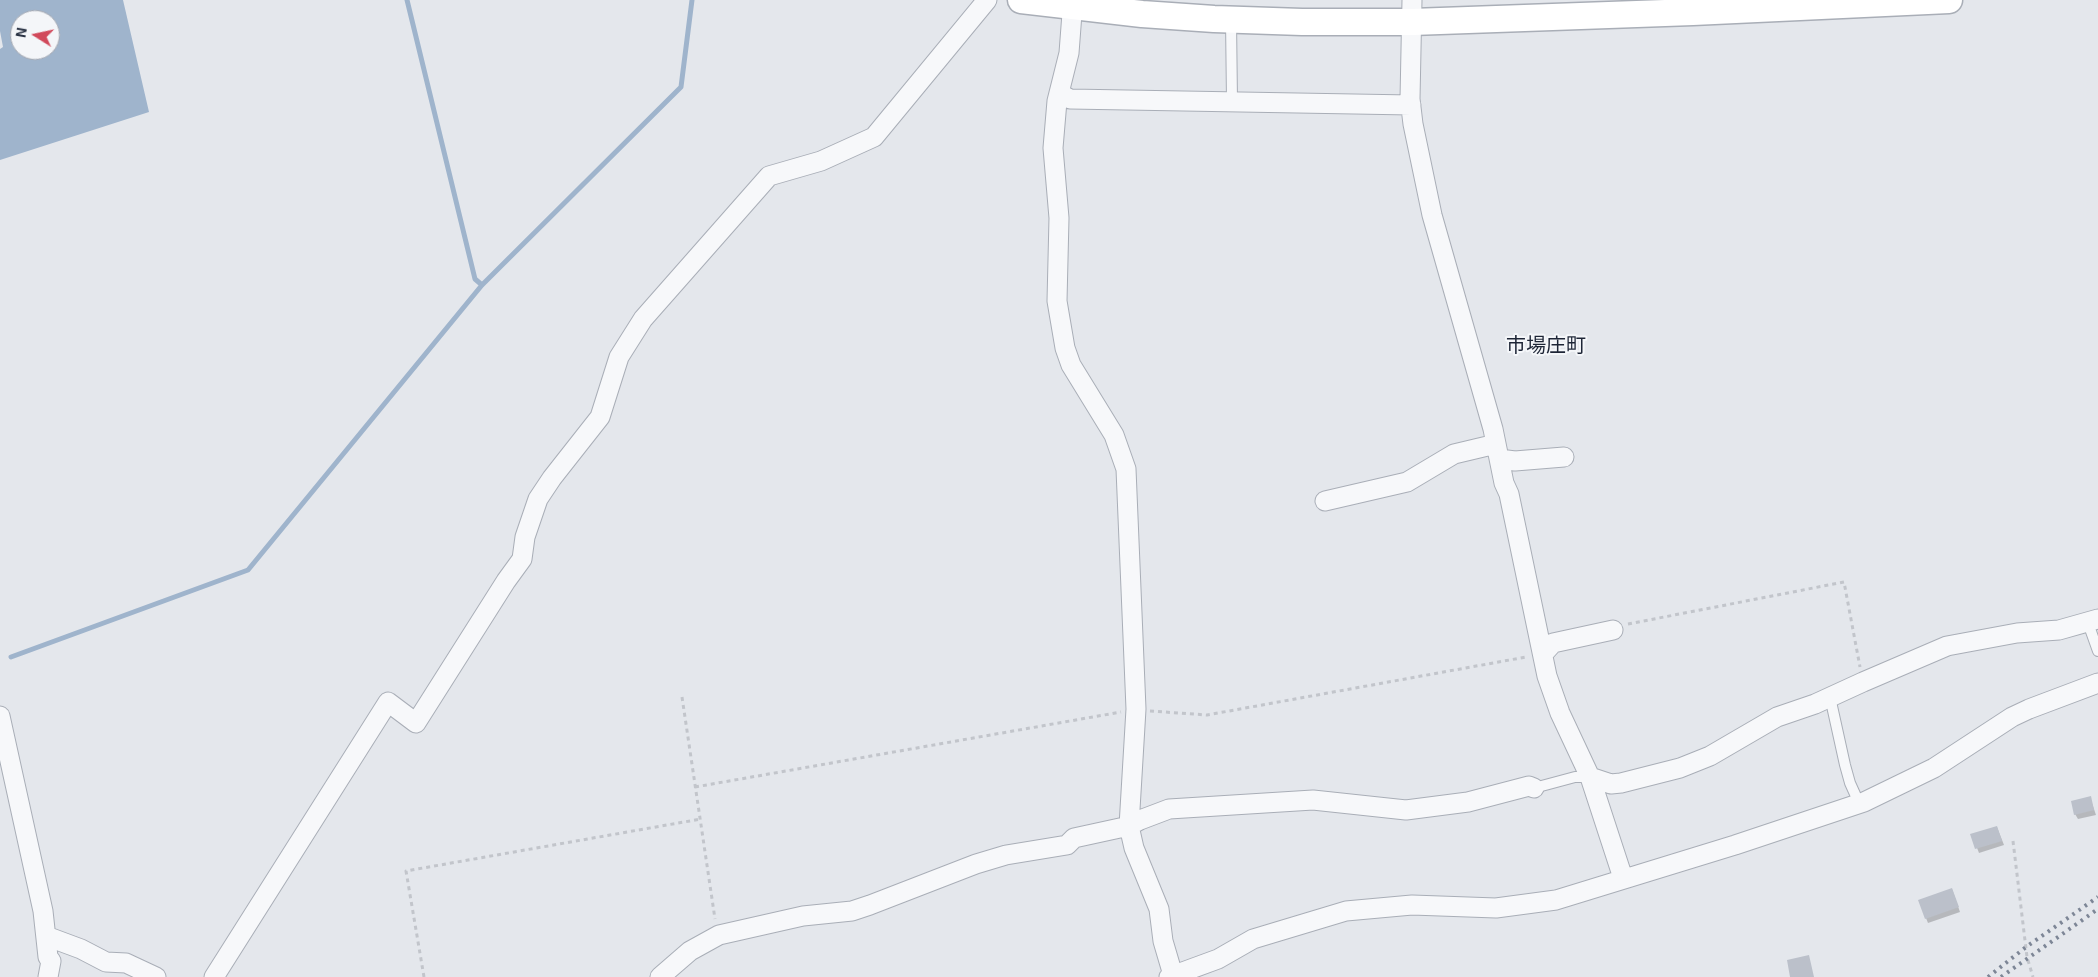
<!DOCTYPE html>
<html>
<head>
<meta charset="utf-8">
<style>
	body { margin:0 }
	#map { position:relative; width:2098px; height:977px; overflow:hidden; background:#e4e7ec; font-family:"Exo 2",sans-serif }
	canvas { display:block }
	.north { position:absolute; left:10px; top:10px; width:50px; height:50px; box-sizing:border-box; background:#f4f6f9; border:1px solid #a4a8b1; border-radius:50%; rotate:280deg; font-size:14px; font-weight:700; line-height:20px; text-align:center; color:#2b3445 }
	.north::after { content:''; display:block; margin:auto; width:18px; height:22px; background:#d1495b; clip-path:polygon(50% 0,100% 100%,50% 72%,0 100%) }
</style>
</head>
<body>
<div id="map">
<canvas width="2098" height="977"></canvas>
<div class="north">N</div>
</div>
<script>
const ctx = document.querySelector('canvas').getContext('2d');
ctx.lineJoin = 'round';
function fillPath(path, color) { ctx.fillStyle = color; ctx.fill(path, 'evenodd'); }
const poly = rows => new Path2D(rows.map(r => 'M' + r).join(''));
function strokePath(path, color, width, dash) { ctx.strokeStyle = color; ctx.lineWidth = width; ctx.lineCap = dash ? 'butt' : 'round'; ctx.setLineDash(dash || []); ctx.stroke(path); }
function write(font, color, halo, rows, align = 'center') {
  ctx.font = font + ' "Exo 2","Noto Sans JP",sans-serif'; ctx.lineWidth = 4; ctx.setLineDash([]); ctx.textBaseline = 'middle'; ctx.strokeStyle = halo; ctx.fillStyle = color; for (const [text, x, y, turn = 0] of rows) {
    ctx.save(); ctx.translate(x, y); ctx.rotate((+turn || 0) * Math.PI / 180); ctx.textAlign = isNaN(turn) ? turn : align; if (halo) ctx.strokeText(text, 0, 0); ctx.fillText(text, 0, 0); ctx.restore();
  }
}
const water = poly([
	[0,0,123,0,149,112,0,160,0,49,3,47,0,31],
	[20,20,50,20,50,50,20,50]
]);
const shadow = poly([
	[2090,797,2096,815,2078,819,2075,814],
	[1997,827,2004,845,1979,853,1972,835],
	[1952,889,1960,912,1928,923,1919,901]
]);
const stream = poly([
	[407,0,475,279,482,285],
	[11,657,248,570,482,285,681,87,692,0]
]);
const building = poly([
	[2091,796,2094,810,2074,815,2071,801],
	[1997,826,2002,841,1975,849,1970,834],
	[1952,888,1959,907,1925,919,1918,900],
	[1809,955,1814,977,1790,977,1787,960]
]);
const path = poly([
	[1628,624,1844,582,1860,667],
	[682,697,715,919],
	[1150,711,1207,715,1526,657],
	[695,787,1121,712],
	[2013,841,2027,957,2033,977],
	[424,977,406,871,701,819]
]);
const lane = poly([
	[1231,20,1232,101],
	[2088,623,2098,651],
	[1830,697,1845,765,1850,783,1859,803],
	[1534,788,1575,777,1590,777]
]);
const street = poly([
	[1073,0,1069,53,1057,101,1053,148,1059,218,1057,301,1065,348,1071,365,1114,435,1126,469,1136,709,1129,826,1134,848,1159,909,1163,941,1173,975],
	[1412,0,1410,99,1413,124,1432,215,1493,429,1504,483,1509,494,1547,676,1560,713,1590,777,1623,878],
	[1059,93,1070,99,1411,105],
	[1499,459,1515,461,1564,457],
	[1325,501,1407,482,1454,454,1496,444],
	[1543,654,1553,643,1613,630],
	[0,716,43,911,48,957,51,961,48,977],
	[1590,777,1611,784,1621,783,1680,768,1710,756,1777,717,1815,704,1863,682,1947,646,2017,633,2059,630,2098,619],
	[46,936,81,949,106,962,126,963,156,977],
	[214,977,388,702,416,723,506,581,522,559,525,537,538,499,552,478,600,417,619,357,643,319,769,176,821,161,874,137,987,0],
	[660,977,690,951,719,935,803,916,852,911,870,905,976,864,1006,855,1067,845,1074,838,1129,826,1140,820,1169,809,1313,800,1406,810,1468,802,1529,786,1534,788],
	[1169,977,1218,959,1253,939,1346,911,1412,905,1496,908,1556,900,1735,845,1864,802,1934,768,2012,717,2029,709,2098,683]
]);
const secondary = poly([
	[1021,0,1142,14,1214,19,1302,22,1412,22,1693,12,1949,0]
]);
const rail = poly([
	[1988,977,2026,947,2098,897],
	[2001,977,2098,909]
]);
const quarterNames = [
	["市場庄町",1546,345]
];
fillPath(water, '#9fb4cc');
fillPath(shadow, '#0003');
strokePath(stream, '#9fb4cc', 5);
fillPath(building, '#bbc0ca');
strokePath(lane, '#a9aeb7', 12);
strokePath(street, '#a9aeb7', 21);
strokePath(secondary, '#a9aeb7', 29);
strokePath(path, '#c2c5cb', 3, [4, 4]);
strokePath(lane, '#f7f8fa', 10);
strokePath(street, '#f7f8fa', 19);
strokePath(secondary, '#fff', 26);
strokePath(rail, '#7d8696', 4, [2.5, 5]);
write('20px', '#1d2536', '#f4f6f9', quarterNames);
</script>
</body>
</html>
